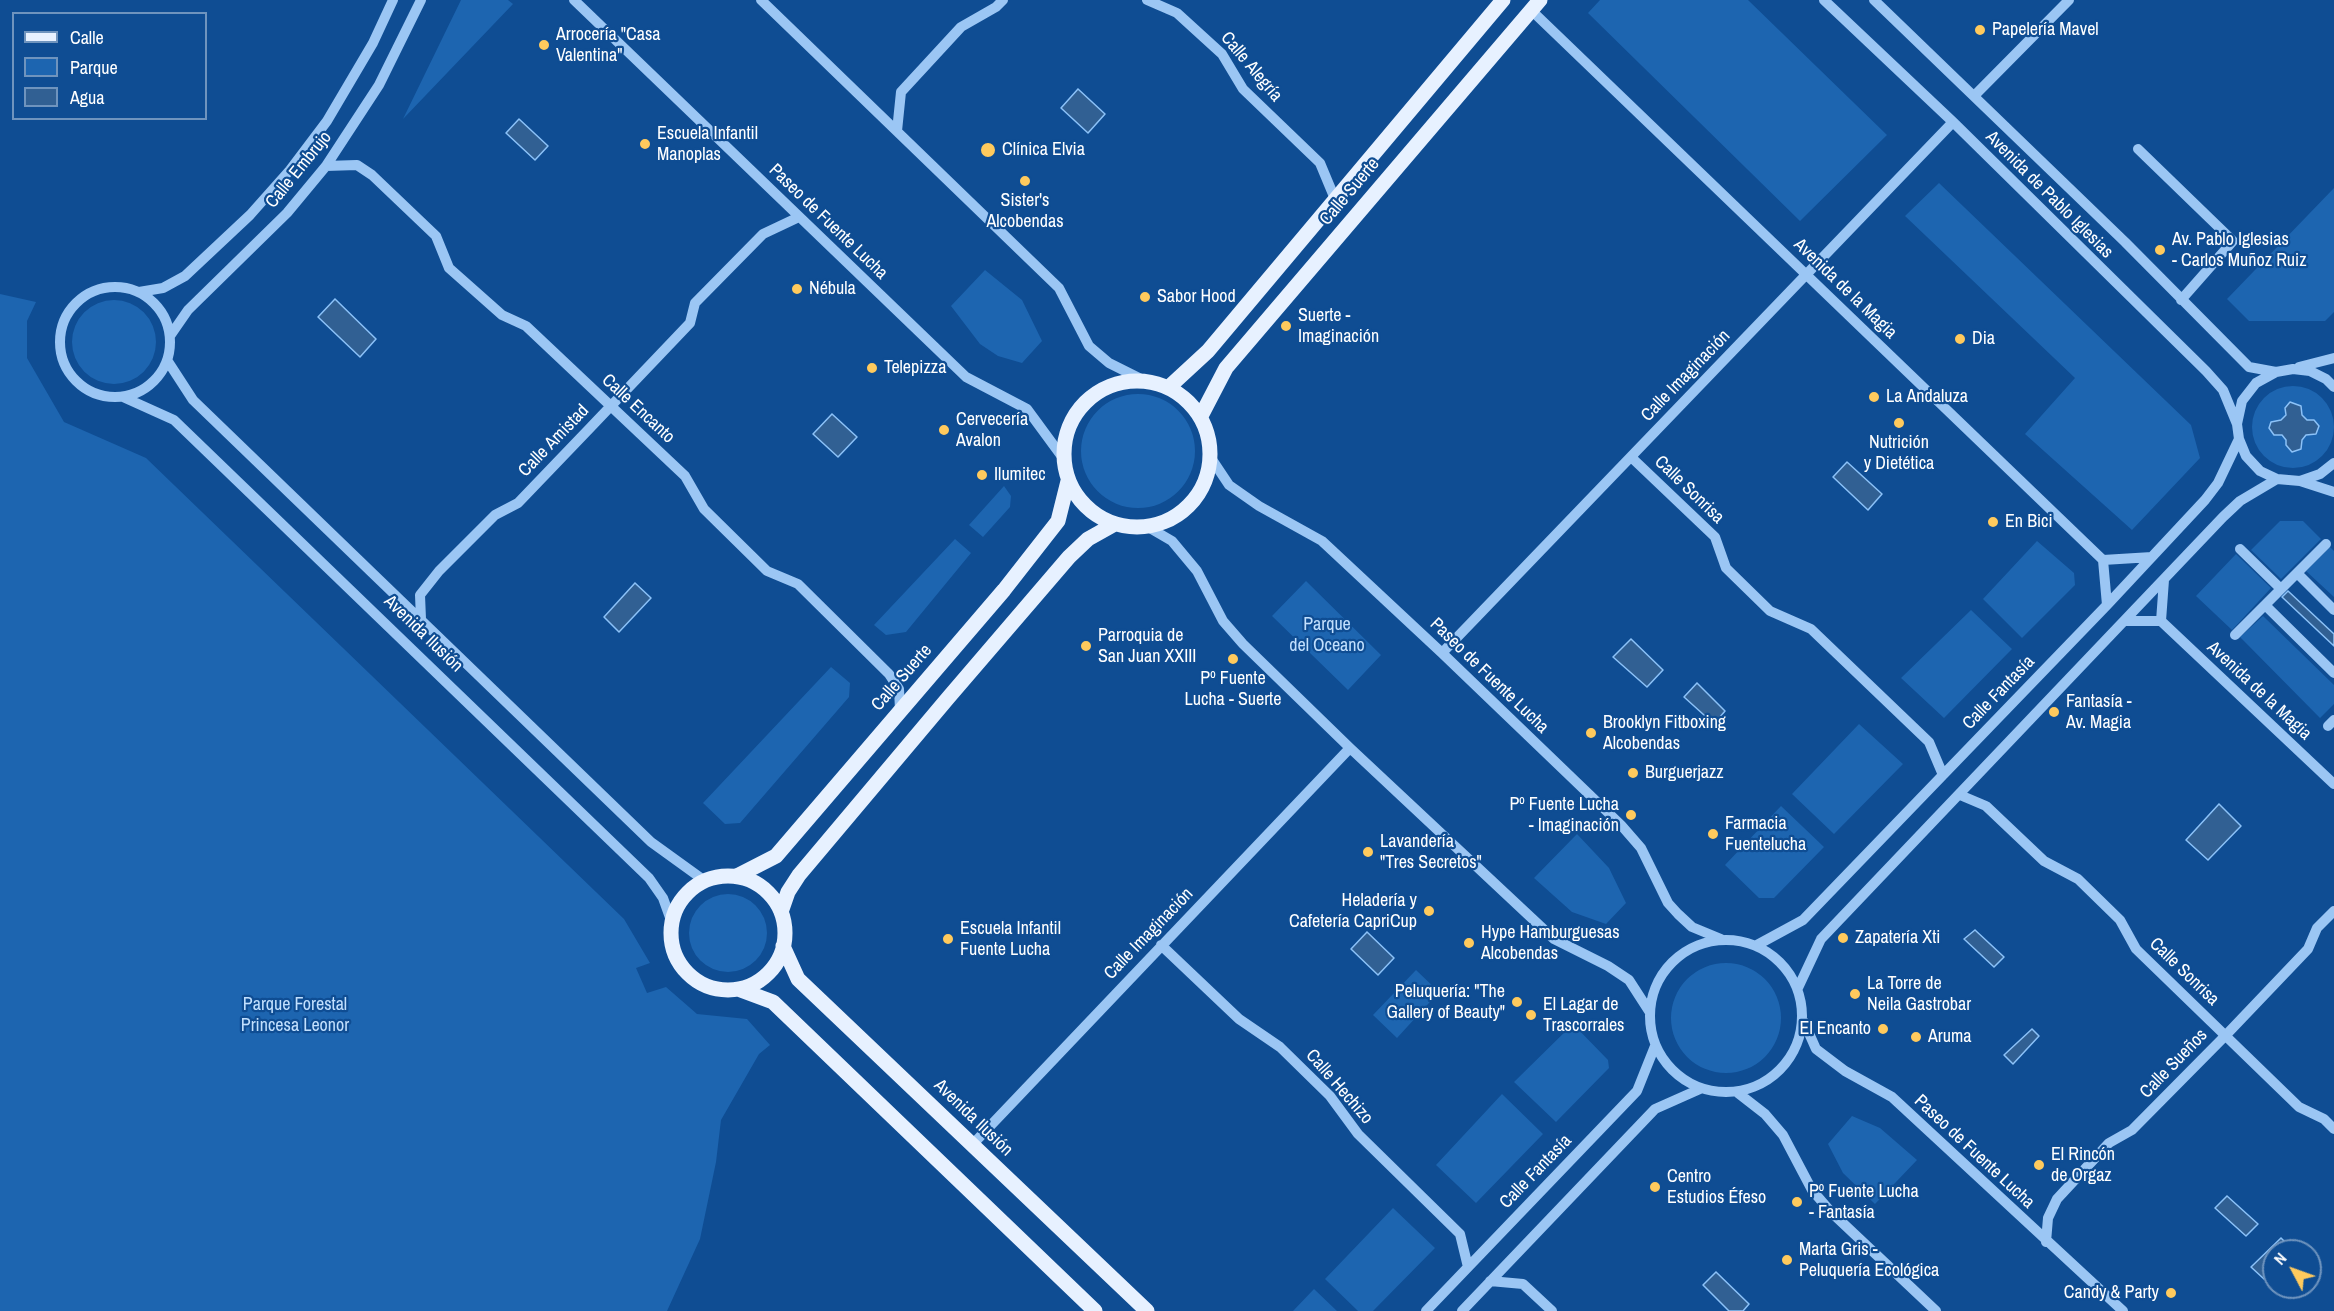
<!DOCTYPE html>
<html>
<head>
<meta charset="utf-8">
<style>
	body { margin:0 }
	#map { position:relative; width:2334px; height:1311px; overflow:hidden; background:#0f4d93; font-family:"Archivo Narrow",sans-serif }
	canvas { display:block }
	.legend { position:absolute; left:12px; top:12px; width:195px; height:108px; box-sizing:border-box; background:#0f4d93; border:2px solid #6f94be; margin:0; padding:8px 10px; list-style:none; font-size:18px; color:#fff }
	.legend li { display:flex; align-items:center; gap:12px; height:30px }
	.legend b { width:30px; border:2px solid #6f94be }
	.north { position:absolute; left:2262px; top:1239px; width:60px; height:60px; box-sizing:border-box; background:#0f4d93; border:2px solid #6f94be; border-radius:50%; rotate:311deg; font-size:16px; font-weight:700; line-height:24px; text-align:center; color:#fff }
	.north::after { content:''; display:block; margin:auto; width:21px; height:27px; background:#ffca5d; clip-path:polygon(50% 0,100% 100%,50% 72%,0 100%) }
</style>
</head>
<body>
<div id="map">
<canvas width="2334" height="1311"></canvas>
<ul class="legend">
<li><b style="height:8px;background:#e7f1ff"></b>Calle</li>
<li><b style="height:16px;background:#1d65b0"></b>Parque</li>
<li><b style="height:16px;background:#316093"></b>Agua</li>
</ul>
<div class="north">N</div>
</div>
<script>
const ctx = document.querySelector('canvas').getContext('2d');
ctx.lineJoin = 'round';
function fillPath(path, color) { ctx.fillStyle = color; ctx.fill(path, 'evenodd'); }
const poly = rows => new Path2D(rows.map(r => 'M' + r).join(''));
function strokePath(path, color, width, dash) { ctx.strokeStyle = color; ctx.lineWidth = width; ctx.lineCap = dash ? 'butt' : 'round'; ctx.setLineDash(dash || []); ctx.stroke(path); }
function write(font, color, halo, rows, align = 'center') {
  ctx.font = font + ' "Archivo Narrow",sans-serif'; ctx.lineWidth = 4.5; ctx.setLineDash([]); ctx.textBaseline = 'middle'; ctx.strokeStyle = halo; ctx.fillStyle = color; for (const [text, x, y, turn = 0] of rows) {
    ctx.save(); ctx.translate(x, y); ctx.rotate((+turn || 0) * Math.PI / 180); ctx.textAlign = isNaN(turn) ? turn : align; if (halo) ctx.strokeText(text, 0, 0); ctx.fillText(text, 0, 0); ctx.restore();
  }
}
const green = poly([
	[461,0,508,0,513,4,403,119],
	[1600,0,1748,0,1887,135,1800,221,1588,13],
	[1939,183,2191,425,2200,458,2132,530,2025,434,2075,378,1905,216],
	[2334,188,2334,312,2325,321,2249,321,2227,299],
	[985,270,1022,300,1042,341,1022,363,998,356,980,344,951,306],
	[0,294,36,302,27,321,27,358,64,422,146,458,624,919,650,963,636,968,647,993,666,987,697,1014,747,1019,770,1045,759,1054,721,1120,716,1162,700,1239,667,1311,0,1311],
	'72 342a42 42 0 1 1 84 0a42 42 0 1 1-84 0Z',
	'2252 427a41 41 0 1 1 82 0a41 41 0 1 1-82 0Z',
	'1081 451a57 57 0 1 1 114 0a57 57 0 1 1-114 0Z',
	[1004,486,1011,496,1010,507,983,537,969,525],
	[2280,521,2303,521,2321,539,2281,579,2251,550],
	[955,539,971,553,906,632,886,635,874,625],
	[2037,541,2074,573,2075,585,2022,638,1983,599],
	[2330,547,2334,551,2334,597,2306,571],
	[2236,554,2271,588,2232,630,2196,596],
	[1306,581,1381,655,1348,690,1272,616],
	[1971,610,2012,649,1944,718,1901,678],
	[2263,616,2334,685,2334,704,2320,718,2240,637],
	[831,667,850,683,849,697,740,823,725,824,703,803],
	[1859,724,1903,764,1834,834,1792,794],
	[1781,806,1824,847,1774,898,1759,898,1725,865],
	[1577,834,1609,868,1626,903,1606,924,1572,912,1534,878],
	'689 933a39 39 0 1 1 78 0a39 39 0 1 1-78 0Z',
	'1671 1018a55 55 0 1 1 110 0a55 55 0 1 1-110 0Z',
	[1416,970,1439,992,1397,1038,1373,1015],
	[1573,1024,1608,1060,1609,1068,1556,1122,1514,1082],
	[1502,1094,1543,1134,1476,1203,1436,1165],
	[1852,1116,1880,1128,1917,1160,1875,1204,1843,1173,1828,1144],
	[1393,1208,1435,1248,1373,1311,1358,1311,1325,1279],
	[1314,1289,1337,1311,1293,1311]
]);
const water = poly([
	[1078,89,1105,114,1088,133,1061,108,1078,89],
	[519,119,548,146,535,160,506,133,519,119],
	[335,299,376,339,360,357,318,317,335,299],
	[2290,402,2301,406,2302,415,2307,420,2314,420,2319,426,2316,434,2306,435,2302,440,2301,449,2292,452,2286,445,2286,440,2282,435,2274,435,2269,428,2271,422,2281,420,2286,415,2285,408,2290,402],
	[832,414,857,437,838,457,813,434,832,414],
	[1847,462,1882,494,1868,510,1833,477,1847,462],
	[635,583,651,598,619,632,604,617,635,583],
	[2288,591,2334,634,2334,646,2282,597,2288,591],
	[1631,639,1663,670,1647,687,1613,657,1631,639],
	[1697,683,1725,711,1714,724,1684,697,1697,683],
	[2219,804,2241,826,2208,860,2186,840,2219,804],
	[1975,930,2004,957,1994,967,1964,939,1975,930],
	[1367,932,1394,958,1378,975,1351,949,1367,932],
	[2032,1029,2039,1036,2013,1064,2004,1055,2032,1029],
	[2227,1196,2258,1224,2246,1236,2215,1208,2227,1196],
	[2281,1238,2293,1250,2274,1251,2274,1269,2264,1279,2251,1267,2281,1238],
	[1716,1272,1749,1304,1743,1311,1729,1311,1703,1285,1716,1272]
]);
const minor = poly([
	[574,0,966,377,1027,409,1063,458],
	[761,0,1059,288,1089,346,1109,363,1143,380],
	[1147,0,1177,13,1222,54,1243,89,1320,163,1335,199],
	[1824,0,1953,122,2206,371,2223,390,2237,424],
	[1874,0,2125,242,2249,367,2276,372],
	[1531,10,2103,560,2107,605],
	[1974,96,2069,0],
	[897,131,901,92,961,27,996,7,1003,0],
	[2138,149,2233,241,2181,300],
	[326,166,357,165,372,175,436,236,449,268,502,315,526,326,685,476,704,509,767,571,798,584,889,674,899,689,900,710],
	'60 342a55 55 0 1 1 110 0a55 55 0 1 1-110 0Z',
	[139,292,163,288,185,276,250,215,290,170,327,121,373,43,393,0],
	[170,336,188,310,287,213,326,166,379,85,421,0],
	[167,360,193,400,651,842,705,881],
	[2299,367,2334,358],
	[2334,387,2326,379,2310,371,2293,369,2276,372,2256,383,2242,401,2237,424,2239,439,2246,456,2260,471,2277,479,2300,481,2320,474,2334,463],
	[123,397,174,420,649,878,663,898,672,923],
	[1631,457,1715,537,1726,568,1770,611,1811,629,1929,742,1943,775],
	[1211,458,1229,485,1259,506,1322,541,1442,653,1621,825,1641,848,1668,903,1678,914,1692,927,1721,939],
	[2300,481,2334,492],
	[1148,527,1172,541,1197,571,1223,621,1243,644,1350,748,1554,939,1608,966,1629,980,1649,1011],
	[2240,549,2281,589],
	[2103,560,2152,557],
	[2297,573,2334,610],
	[2265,605,2334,673],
	[421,619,420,595,439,571,495,515,518,503,589,429,690,323,695,303,763,234,799,217],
	[2125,621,2161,621],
	[2161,621,2334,784],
	[2161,621,2164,580],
	[2235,635,2326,544],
	[1442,653,1953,122],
	[2328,726,2334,720],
	[1960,795,1986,806,2044,861,2078,879,2120,920,2136,949,2299,1107,2324,1119,2334,1129],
	'1650 1016a76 76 0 1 1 152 0a76 76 0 1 1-152 0Z',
	[1161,945,1239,1019,1280,1047,1330,1096,1358,1134,1460,1234,1468,1267],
	[1757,945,1803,920,2107,605,2205,500,2218,483,2239,439],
	[1798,988,1821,939,2223,517,2240,501,2277,479],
	[1804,1022,1816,1049,1845,1071,1892,1097,2123,1311],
	[1738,1093,1765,1114,1783,1135,1812,1190,1831,1212,1936,1311],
	[973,1144,1350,748],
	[2046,1242,2048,1218,2057,1199,2109,1143,2132,1130,2226,1035,2308,949,2317,928,2334,911],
	[1490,1281,1523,1284,1552,1311],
	[1426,1311,1637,1091,1655,1046],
	[1462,1311,1655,1109,1700,1089]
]);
const major = poly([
	'1064 454a73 73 0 1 1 146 0a73 73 0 1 1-146 0Z',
	[1169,387,1208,351,1503,0],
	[1201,416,1226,368,1540,0],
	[737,876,776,856,1004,590,1058,521,1068,481],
	'671 933a57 57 0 1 1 114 0a57 57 0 1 1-114 0Z',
	[781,912,788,892,799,875,948,698,1069,557,1088,539,1113,525],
	[783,946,798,979,1147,1311],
	[738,989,773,1002,1095,1311]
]);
const markers = [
	[1980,30,6,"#ffca5d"],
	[544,45,6,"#ffca5d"],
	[645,144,6,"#ffca5d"],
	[988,150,8,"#ffca5d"],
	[1025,181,6,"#ffca5d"],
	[2160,250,6,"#ffca5d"],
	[797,289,6,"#ffca5d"],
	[1145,297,6,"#ffca5d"],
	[1286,326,6,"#ffca5d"],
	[1960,339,6,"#ffca5d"],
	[872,368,6,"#ffca5d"],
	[1874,397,6,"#ffca5d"],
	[1899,423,6,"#ffca5d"],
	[944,430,6,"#ffca5d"],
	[982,475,6,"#ffca5d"],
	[1993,522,6,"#ffca5d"],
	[1086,646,6,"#ffca5d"],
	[1233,659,6,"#ffca5d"],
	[2054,712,6,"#ffca5d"],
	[1591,733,6,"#ffca5d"],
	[1633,773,6,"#ffca5d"],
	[1631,815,6,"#ffca5d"],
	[1713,834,6,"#ffca5d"],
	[1368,852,6,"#ffca5d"],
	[1429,911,6,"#ffca5d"],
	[1843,938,6,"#ffca5d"],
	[948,939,6,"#ffca5d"],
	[1469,943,6,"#ffca5d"],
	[1855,994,6,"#ffca5d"],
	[1517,1002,6,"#ffca5d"],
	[1531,1015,6,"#ffca5d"],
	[1883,1029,6,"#ffca5d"],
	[1916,1037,6,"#ffca5d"],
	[2039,1165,6,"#ffca5d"],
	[1655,1187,6,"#ffca5d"],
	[1797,1202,6,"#ffca5d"],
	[1787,1260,6,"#ffca5d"],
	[2171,1293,6,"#ffca5d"]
];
const poiNames = [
	["Papelería Mavel",1992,30],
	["Arrocería \"Casa",556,35],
	["Valentina\"",556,56],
	["Escuela Infantil",657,134],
	["Manoplas",657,155],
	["Clínica Elvia",1002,150],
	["Sister's",1025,201,"center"],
	["Alcobendas",1025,222,"center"],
	["Av. Pablo Iglesias",2172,240],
	["- Carlos Muñoz Ruiz",2172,261],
	["Nébula",809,289],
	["Sabor Hood",1157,297],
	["Suerte -",1298,316],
	["Imaginación",1298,337],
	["Dia",1972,339],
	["Telepizza",884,368],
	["La Andaluza",1886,397],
	["Cervecería",956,420],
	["Avalon",956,441],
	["Nutrición",1899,443,"center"],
	["y Dietética",1899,464,"center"],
	["Ilumitec",994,475],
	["En Bici",2005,522],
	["Parroquia de",1098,636],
	["San Juan XXIII",1098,657],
	["Pº Fuente",1233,679,"center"],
	["Lucha - Suerte",1233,700,"center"],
	["Fantasía -",2066,702],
	["Av. Magia",2066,723],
	["Brooklyn Fitboxing",1603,723],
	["Alcobendas",1603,744],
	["Burguerjazz",1645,773],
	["Pº Fuente Lucha",1619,805,"right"],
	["- Imaginación",1619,826,"right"],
	["Farmacia",1725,824],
	["Fuentelucha",1725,845],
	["Lavandería",1380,842],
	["\"Tres Secretos\"",1380,863],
	["Heladería y",1417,901,"right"],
	["Cafetería CapriCup",1417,922,"right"],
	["Escuela Infantil",960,929],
	["Fuente Lucha",960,950],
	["Hype Hamburguesas",1481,933],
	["Alcobendas",1481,954],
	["Zapatería Xti",1855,938],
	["La Torre de",1867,984],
	["Neila Gastrobar",1867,1005],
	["Peluquería: \"The",1505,992,"right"],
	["Gallery of Beauty\"",1505,1013,"right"],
	["El Lagar de",1543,1005],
	["Trascorrales",1543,1026],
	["El Encanto",1871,1029,"right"],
	["Aruma",1928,1037],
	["El Rincón",2051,1155],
	["de Orgaz",2051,1176],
	["Centro",1667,1177],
	["Estudios Éfeso",1667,1198],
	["Pº Fuente Lucha",1809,1192],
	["- Fantasía",1809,1213],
	["Marta Gris -",1799,1250],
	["Peluquería Ecológica",1799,1271],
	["Candy & Party",2159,1293,"right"]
];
const streetNames = [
	["Calle Alegría",1251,67,50],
	["Calle Embrujo",299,170,-51],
	["Calle Suerte",1350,192,-50],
	["Avenida de Pablo Iglesias",2049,195,45],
	["Paseo de Fuente Lucha",828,222,44],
	["Avenida de la Magia",1845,289,44],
	["Calle Imaginación",1686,376,-46],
	["Calle Encanto",638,409,43],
	["Calle Amistad",554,441,-46],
	["Calle Sonrisa",1689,490,44],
	["Avenida Ilusión",423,634,44],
	["Paseo de Fuente Lucha",1489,676,44],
	["Calle Suerte",902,678,-49],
	["Avenida de la Magia",2259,691,43],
	["Calle Fantasía",1999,693,-46],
	["Calle Imaginación",1149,934,-46],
	["Calle Sonrisa",2184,972,44],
	["Calle Sueños",2174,1064,-46],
	["Calle Hechizo",1339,1087,49],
	["Avenida Ilusión",973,1118,44],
	["Paseo de Fuente Lucha",1974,1152,43],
	["Calle Fantasía",1536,1172,-46]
];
const parkNames = [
	["Parque",1327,625],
	["del Oceano",1327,646],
	["Parque Forestal",295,1005],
	["Princesa Leonor",295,1026]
];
fillPath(green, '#1d65b0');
fillPath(water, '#316093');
strokePath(water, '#8cc2f8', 1.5);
strokePath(minor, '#9bc6f4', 10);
strokePath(major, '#e7f1ff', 15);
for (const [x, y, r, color] of markers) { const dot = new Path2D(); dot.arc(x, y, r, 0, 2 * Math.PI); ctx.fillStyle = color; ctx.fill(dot); strokePath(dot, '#0f4d93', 2); }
write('18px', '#fff', '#0f4d93', poiNames, 'left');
write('18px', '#fff', '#0f4d93', streetNames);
write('18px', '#c2e0fe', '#0f4d93', parkNames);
</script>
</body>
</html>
